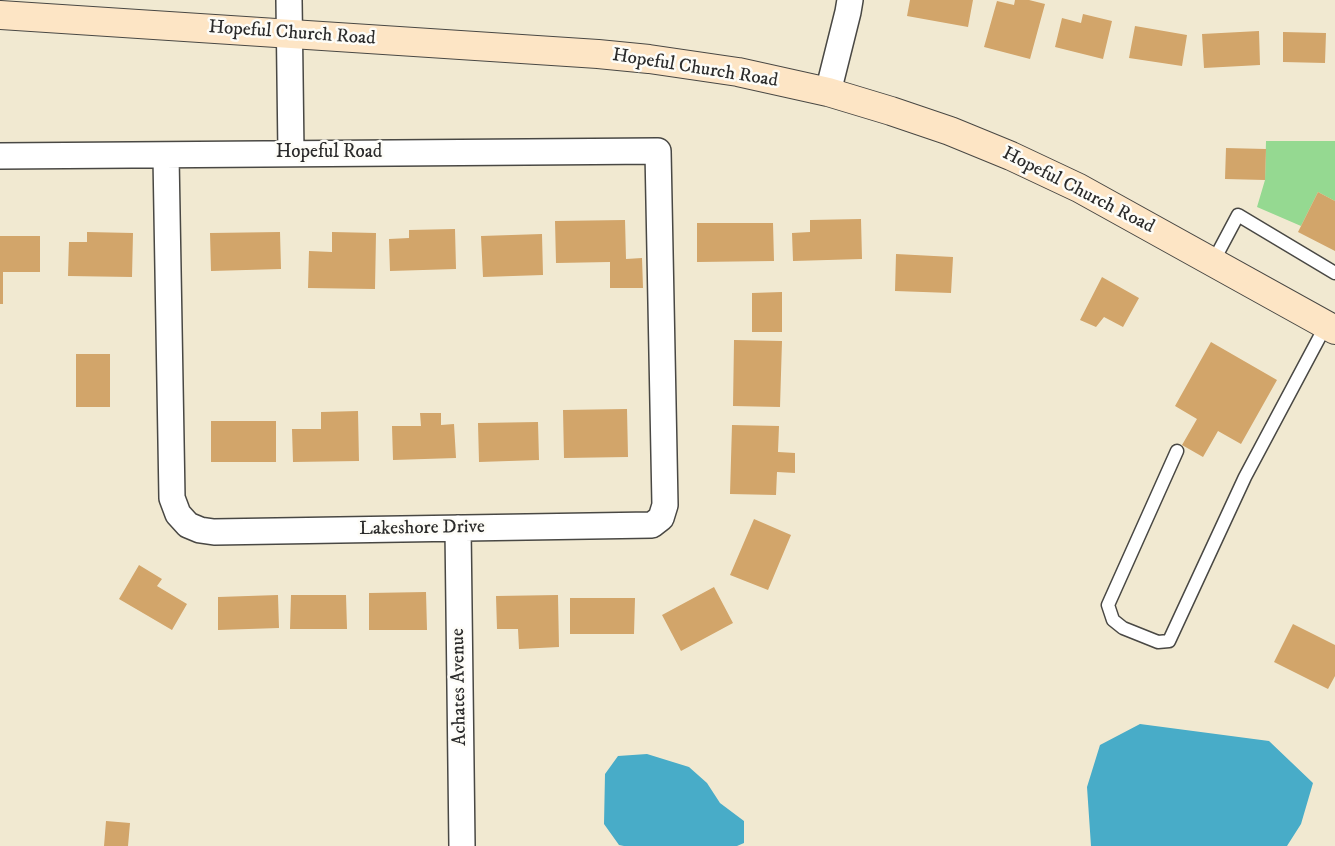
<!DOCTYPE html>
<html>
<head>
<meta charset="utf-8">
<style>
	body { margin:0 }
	canvas { display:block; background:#f1e9d1 }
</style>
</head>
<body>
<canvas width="1335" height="846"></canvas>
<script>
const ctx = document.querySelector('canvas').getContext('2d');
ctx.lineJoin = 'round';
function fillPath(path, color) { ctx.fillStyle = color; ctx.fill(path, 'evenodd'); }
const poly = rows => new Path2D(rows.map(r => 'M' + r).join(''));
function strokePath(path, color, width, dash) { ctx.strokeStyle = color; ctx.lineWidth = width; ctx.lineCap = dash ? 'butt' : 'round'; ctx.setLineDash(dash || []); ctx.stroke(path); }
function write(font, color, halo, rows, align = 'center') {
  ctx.font = font + ' "IM FELL DW Pica",serif'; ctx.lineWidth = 5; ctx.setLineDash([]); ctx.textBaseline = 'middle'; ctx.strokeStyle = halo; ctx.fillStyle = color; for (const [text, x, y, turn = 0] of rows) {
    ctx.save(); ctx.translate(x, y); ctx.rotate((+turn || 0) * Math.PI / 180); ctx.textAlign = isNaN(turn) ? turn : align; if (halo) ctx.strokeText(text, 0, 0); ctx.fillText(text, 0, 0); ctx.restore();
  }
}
const green = poly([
	[1266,141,1335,141,1335,201,1318,192,1301,226,1257,207,1265,180]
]);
const water = poly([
	[1140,724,1269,741,1313,783,1301,824,1287,846,1091,846,1087,787,1100,745],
	[647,754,689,767,707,783,720,803,744,821,744,843,737,846,624,846,619,845,604,824,605,774,618,756]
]);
const building = poly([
	[910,0,973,0,968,27,907,16],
	[1015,0,1029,0,1045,4,1030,59,984,47,997,1,1014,5],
	[1083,14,1112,21,1103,59,1055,47,1062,18,1081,23],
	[1135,26,1187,35,1182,66,1129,58],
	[1259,31,1260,65,1204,68,1202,34],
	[1283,32,1326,33,1325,63,1283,62],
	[1226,148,1266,149,1265,180,1225,179],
	[1318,192,1335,201,1335,251,1298,232],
	[861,219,862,259,793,261,792,233,810,232,810,220],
	[625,220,626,259,642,258,643,288,610,288,610,262,556,263,555,221],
	[697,223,773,223,774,261,697,262],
	[455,229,456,269,390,271,389,239,409,238,409,230],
	[87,232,133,233,132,277,68,276,69,242,87,242],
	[280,232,281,269,211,271,210,233],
	[332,232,376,233,375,289,308,288,309,251,332,252],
	[542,234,543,275,483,277,481,236],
	[0,236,40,236,40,272,3,272,3,304,0,304],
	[896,254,953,257,951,293,895,291],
	[1102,277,1139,298,1123,327,1104,317,1096,327,1080,320],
	[782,292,782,332,752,332,752,293],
	[734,340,782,341,780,407,733,406],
	[1211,342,1277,380,1241,444,1218,431,1203,457,1182,445,1197,419,1175,406],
	[76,354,110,354,110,407,76,407],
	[627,409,628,457,564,458,563,410],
	[358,411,359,461,293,462,292,429,321,429,321,412],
	[420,413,441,413,441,425,454,424,456,458,393,460,392,426,421,426],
	[211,421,276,421,276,462,211,462],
	[538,422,539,460,479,462,478,423],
	[732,425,779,426,778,452,795,453,795,473,777,472,776,495,730,494],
	[754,519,791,535,768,590,730,575],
	[139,565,162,579,157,586,187,604,172,630,119,599],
	[714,587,733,623,681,651,662,615],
	[426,592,427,630,369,630,369,593],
	[278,595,279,628,218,630,218,597],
	[291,595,346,595,347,629,290,629],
	[558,595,559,647,519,649,518,629,497,629,496,596],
	[570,598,635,598,634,634,570,634],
	[1293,624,1335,645,1335,676,1328,689,1274,662],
	[106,821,130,823,128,846,104,846]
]);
const service = poly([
	[1213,262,1238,215,1335,273],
	[1177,451,1108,605,1113,620,1123,628,1158,642,1169,641,1245,477,1326,325]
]);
const minor = poly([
	[289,0,291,153],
	[828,92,848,12,850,0],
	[0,156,658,151,665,505,661,518,652,525,214,532,200,530,188,525,178,514,172,498,166,156],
	[458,528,462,846]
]);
const secondary = poly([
	[0,15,598,54,649,59,738,72,828,92,891,111,950,131,1011,156,1079,188,1335,330]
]);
const streetNames = [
	["Hopeful Church Road",292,34,4],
	["Hopeful Church Road",695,69,9],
	["Hopeful Road",329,153],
	["Hopeful Church Road",1078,191,27],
	["Lakeshore Drive",422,529,-1],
	["Achates Avenue",460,687,-91]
];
fillPath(green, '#95d991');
fillPath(water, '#48acc8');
fillPath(building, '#d2a56a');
strokePath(service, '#494844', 15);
strokePath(minor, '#494844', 28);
strokePath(secondary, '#494844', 30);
strokePath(service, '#fff', 12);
strokePath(minor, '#fff', 25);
strokePath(secondary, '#fde5c5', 28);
write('19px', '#2b2b2b', '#fdfcf7', streetNames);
</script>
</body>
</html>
